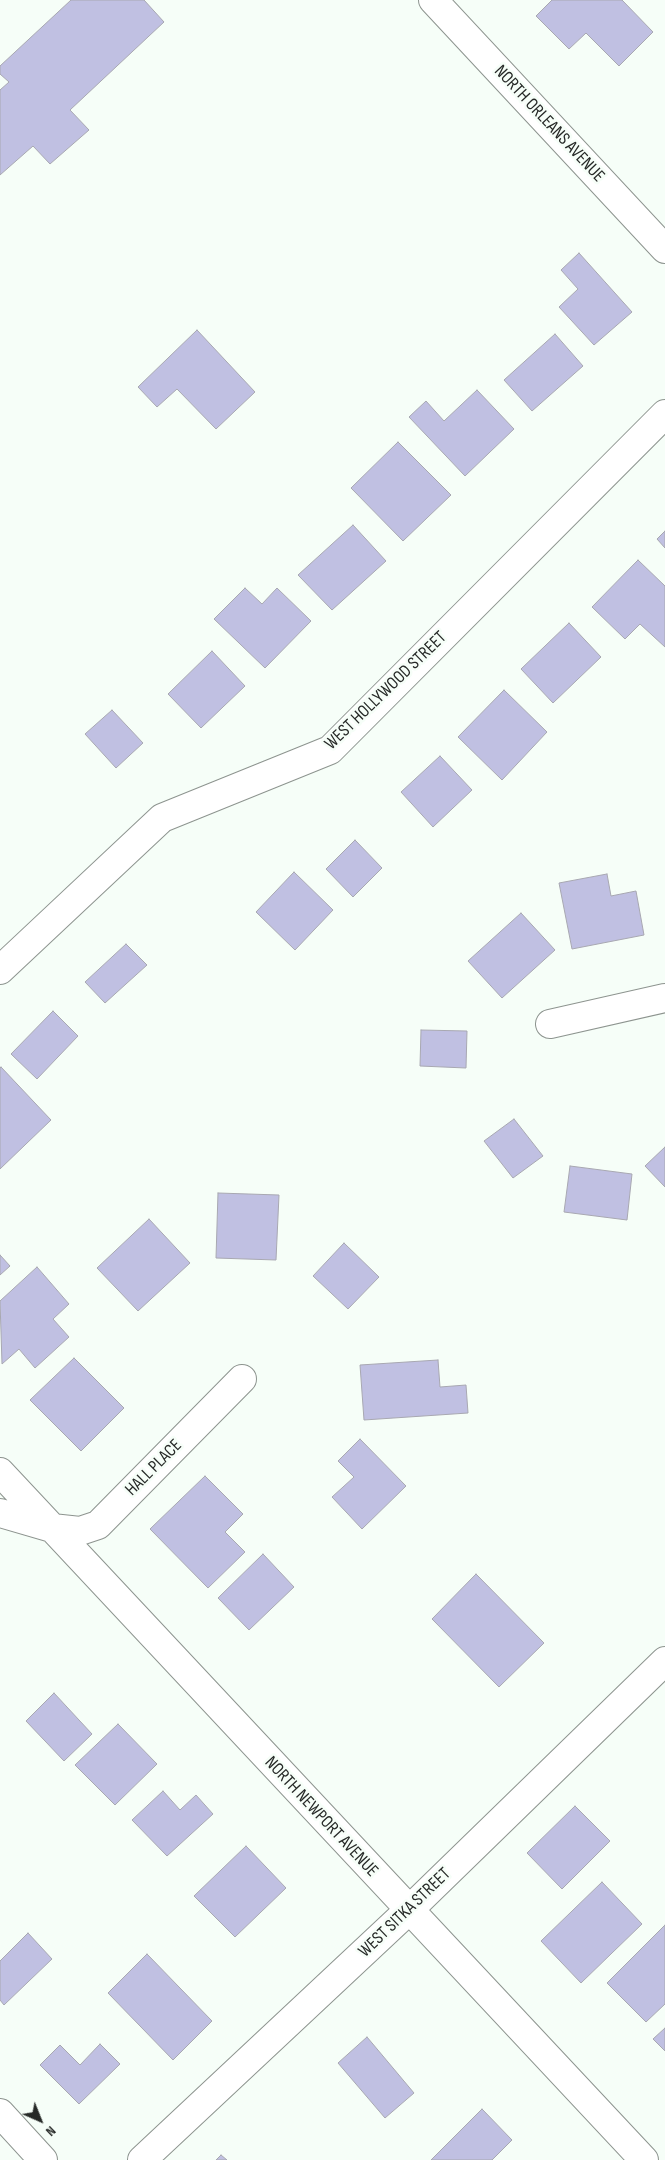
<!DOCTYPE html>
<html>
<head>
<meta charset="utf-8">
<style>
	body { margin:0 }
	#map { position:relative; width:665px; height:2160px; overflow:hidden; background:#f6fef8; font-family:"Sofia Sans Condensed",sans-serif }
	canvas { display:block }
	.north { position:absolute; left:15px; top:2095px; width:50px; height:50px; -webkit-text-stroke:4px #f6fef8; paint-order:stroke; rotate:136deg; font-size:14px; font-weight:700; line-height:20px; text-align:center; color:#262927 }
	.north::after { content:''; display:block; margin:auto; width:18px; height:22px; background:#262927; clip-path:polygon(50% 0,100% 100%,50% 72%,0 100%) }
</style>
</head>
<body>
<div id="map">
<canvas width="665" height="2160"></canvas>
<div class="north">N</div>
</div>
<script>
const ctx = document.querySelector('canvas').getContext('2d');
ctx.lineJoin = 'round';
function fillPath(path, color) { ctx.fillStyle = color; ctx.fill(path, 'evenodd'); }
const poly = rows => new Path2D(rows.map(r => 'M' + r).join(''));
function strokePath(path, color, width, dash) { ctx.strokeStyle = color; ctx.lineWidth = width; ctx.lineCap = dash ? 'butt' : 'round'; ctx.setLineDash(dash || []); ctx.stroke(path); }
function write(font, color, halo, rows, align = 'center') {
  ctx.font = font + ' "Sofia Sans Condensed",sans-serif'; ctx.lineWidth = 5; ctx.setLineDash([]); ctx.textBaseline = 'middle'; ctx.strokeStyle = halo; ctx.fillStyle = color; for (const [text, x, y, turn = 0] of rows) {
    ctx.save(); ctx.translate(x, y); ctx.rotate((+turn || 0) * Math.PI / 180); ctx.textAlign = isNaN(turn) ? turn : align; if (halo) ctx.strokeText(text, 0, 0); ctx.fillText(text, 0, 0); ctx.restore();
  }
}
const building = poly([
	[71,0,144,0,164,22,70,110,89,130,50,164,33,146,0,175,0,90,9,82,0,74,0,66,71,0],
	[552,0,622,0,653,32,619,66,586,33,569,49,536,16,552,0],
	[579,253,632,312,594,345,559,307,578,289,561,270,579,253],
	[197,330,255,392,216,429,177,389,157,407,138,387,197,330],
	[555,334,583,366,532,411,504,380,555,334],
	[477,390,514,429,465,476,409,417,426,401,444,421,477,390],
	[398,442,451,495,403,541,351,488,398,442],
	[353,525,386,561,332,610,298,575,353,525],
	[665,531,665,548,657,539,665,531],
	[638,560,665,586,665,647,640,624,625,639,592,607,638,560],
	[245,588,262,604,277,588,311,621,265,668,214,619,245,588],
	[569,623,601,657,553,703,521,669,569,623],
	[212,651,245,686,201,728,168,694,212,651],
	[504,690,547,732,502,780,458,737,504,690],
	[112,710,143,743,116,768,85,734,112,710],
	[440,756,472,790,433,827,401,792,440,756],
	[355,840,382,868,353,897,326,869,355,840],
	[294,872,333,910,295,950,256,912,294,872],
	[607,874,611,896,636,891,644,935,572,949,559,883,607,874],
	[521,913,555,950,502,998,468,961,521,913],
	[126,944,147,965,105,1003,85,982,126,944],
	[53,1011,78,1036,37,1079,11,1054,53,1011],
	[421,1030,467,1031,466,1068,420,1066,421,1030],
	[1,1067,51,1120,0,1169,0,1068,1,1067],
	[514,1119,543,1156,513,1178,484,1141,514,1119],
	[665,1147,665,1187,645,1166,665,1147],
	[570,1166,632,1174,627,1220,564,1212,570,1166],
	[218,1193,279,1195,276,1260,216,1258,218,1193],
	[149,1219,190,1263,138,1311,97,1268,149,1219],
	[344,1243,379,1277,348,1309,313,1276,344,1243],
	[0,1255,10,1266,0,1275,0,1255],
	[37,1267,69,1304,53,1319,69,1337,35,1368,19,1349,2,1364,0,1301,37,1267],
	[74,1358,124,1408,81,1451,30,1400,74,1358],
	[438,1360,440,1387,466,1385,468,1413,364,1420,360,1365,438,1360],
	[360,1439,406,1486,362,1529,332,1497,354,1477,338,1461,360,1439],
	[205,1476,243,1514,225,1532,245,1552,208,1588,150,1529,205,1476],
	[263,1554,294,1587,249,1630,218,1598,263,1554],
	[476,1574,544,1643,499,1687,432,1619,476,1574],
	[54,1693,92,1734,64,1761,26,1721,54,1693],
	[118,1724,157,1764,115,1805,75,1765,118,1724],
	[163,1791,180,1810,196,1795,213,1814,167,1856,132,1820,163,1791],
	[575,1806,610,1841,562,1889,527,1853,575,1806],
	[246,1846,286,1888,235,1937,194,1896,246,1846],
	[602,1882,642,1924,581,1983,541,1941,602,1882],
	[665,1925,665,2004,646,2022,607,1983,665,1925],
	[28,1933,52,1959,4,2005,0,2000,0,1961,28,1933],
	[147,1954,212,2021,173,2060,108,1993,147,1954],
	[665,2028,665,2051,653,2039,665,2028],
	[367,2037,414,2093,385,2118,338,2063,367,2037],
	[100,2044,120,2064,79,2104,40,2065,60,2045,80,2065,100,2044],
	[482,2109,512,2140,492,2160,431,2160,482,2109],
	[221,2155,227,2160,216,2160,221,2155]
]);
const minor = poly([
	[433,0,665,249],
	[0,970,162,818,330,750,665,414],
	[550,1024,665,998],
	[0,1472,644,2160],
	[0,1513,52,1528,80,1531,98,1525,242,1379],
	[0,2113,43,2160],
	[142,2160,409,1910,665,1661]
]);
const streetNames = [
	["NORTH ORLEANS AVENUE",549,124,47],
	["WEST HOLLYWOOD STREET",386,691,-44],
	["HALL PLACE",154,1468,-45],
	["NORTH NEWPORT AVENUE",321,1817,47],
	["WEST SITKA STREET",405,1913,-44]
];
fillPath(building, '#c0c0e2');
strokePath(building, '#a8a8b1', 1);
strokePath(minor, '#8d948f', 30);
strokePath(minor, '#fff', 28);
write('18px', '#262927', '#f6fef8', streetNames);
</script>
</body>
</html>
